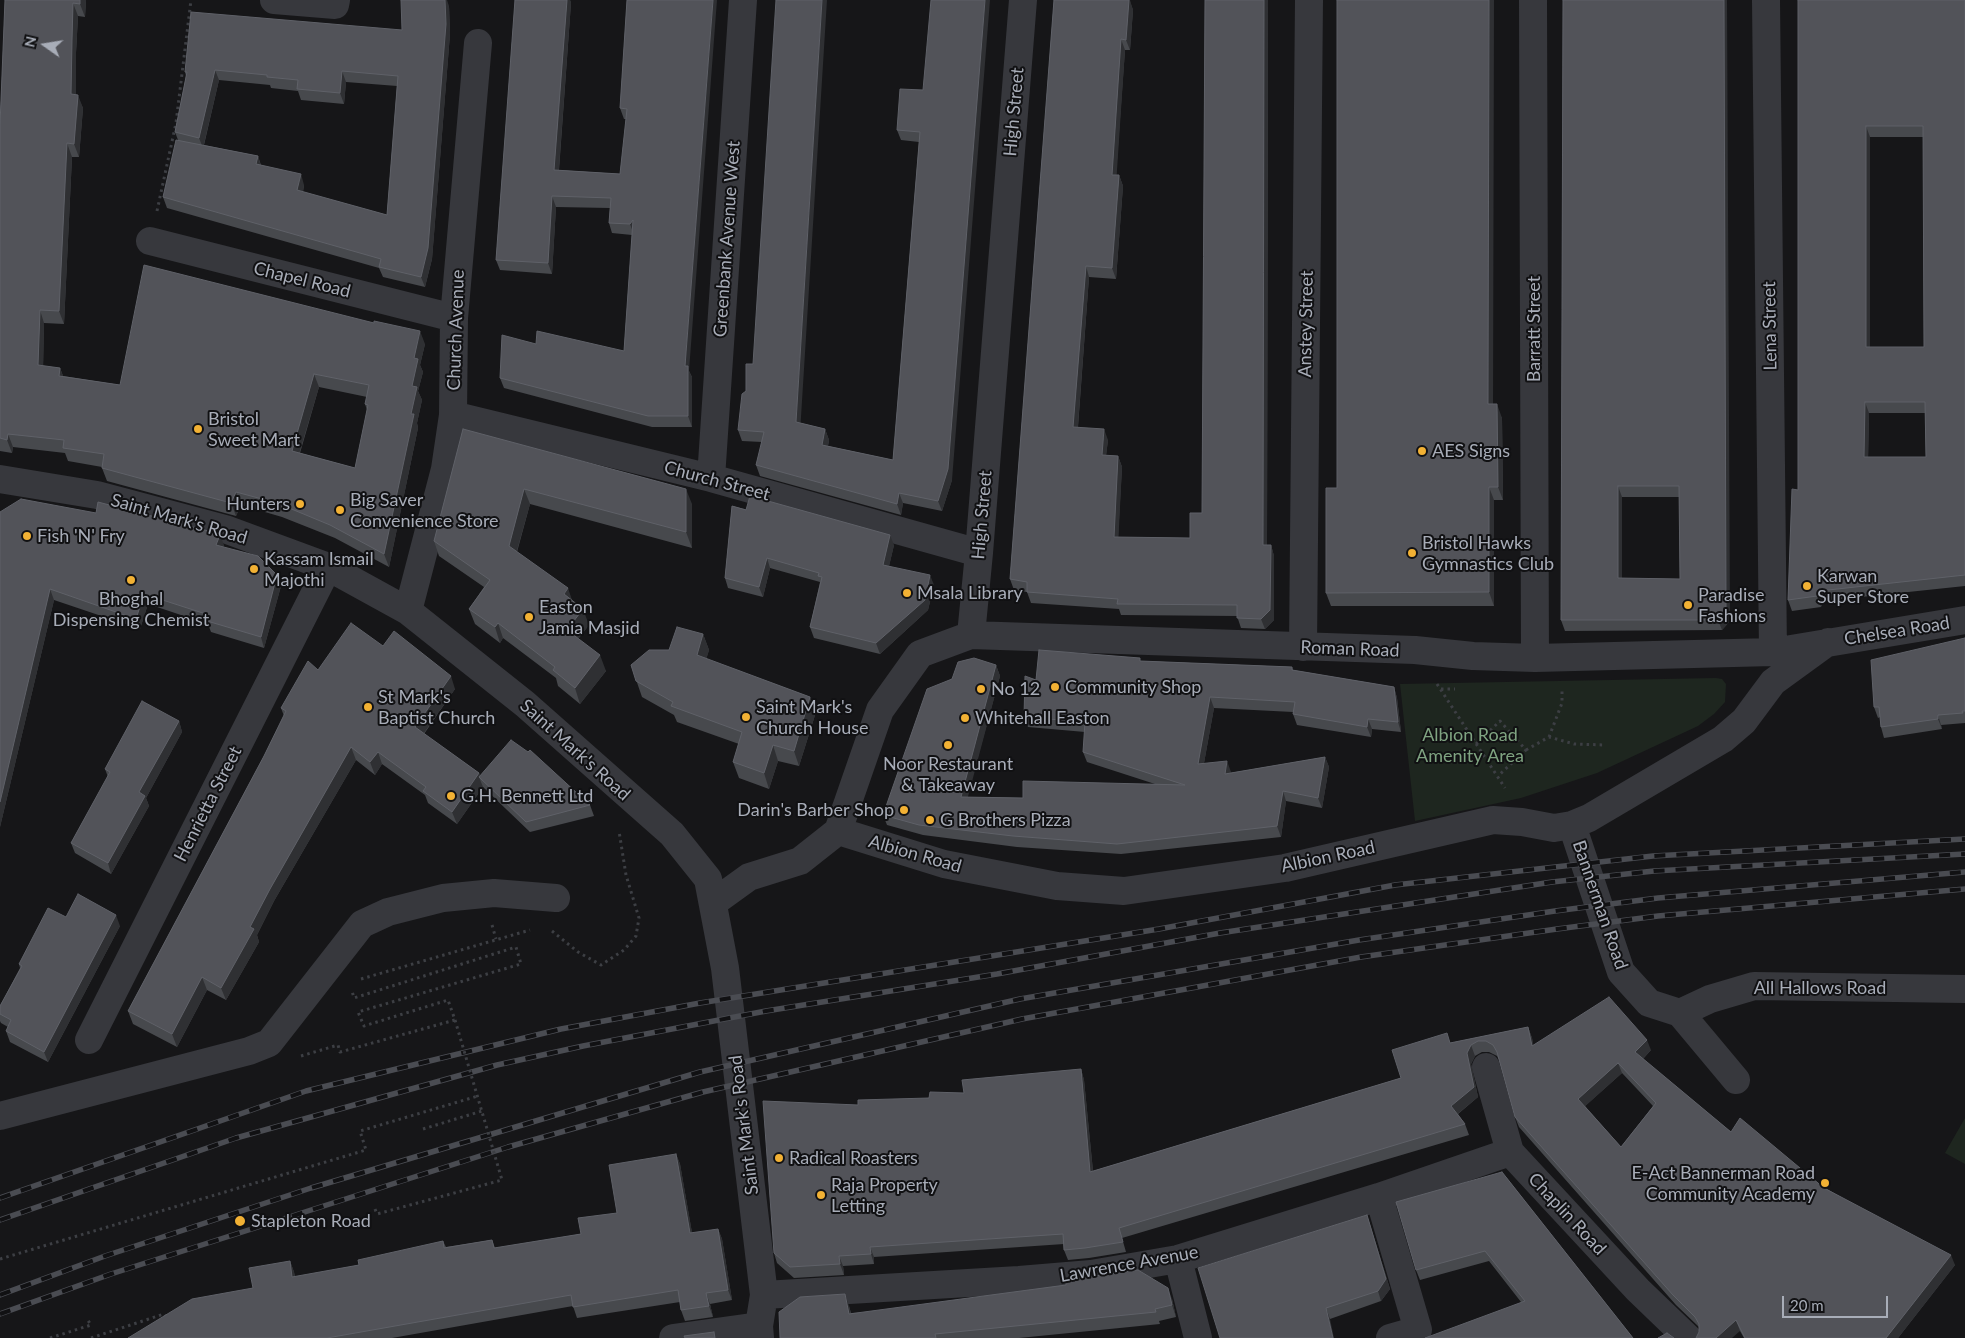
<!DOCTYPE html>
<html>
<head>
<meta charset="utf-8">
<style>
	body { margin:0 }
	#map { position:relative; width:1965px; height:1338px; overflow:hidden; background:#161618; font-family:Lato,sans-serif }
	canvas { display:block }
	.north { position:absolute; left:20px; top:20px; width:50px; height:50px; -webkit-text-stroke:4px #111113; paint-order:stroke; rotate:283deg; font-size:14px; font-weight:700; line-height:20px; text-align:center; color:#a8adb8 }
	.north::after { content:''; display:block; margin:auto; width:18px; height:22px; background:#a8adb8; clip-path:polygon(50% 0,100% 100%,50% 72%,0 100%) }
	.scale { position:absolute; left:1782px; top:1296px; width:106px; height:22px; box-sizing:border-box; border:2px solid #a8adb8; border-top:0; padding-left:6px; font-size:15px; line-height:18px; white-space:nowrap; color:#a8adb8; -webkit-text-stroke:4px #111113; paint-order:stroke }
</style>
</head>
<body>
<div id="map">
<canvas width="1965" height="1338"></canvas>
<div class="north">N</div>
<div class="scale">20 m</div>
</div>
<script>
const ctx = document.querySelector('canvas').getContext('2d');
ctx.lineJoin = 'round';
function fillPath(path, color) { ctx.fillStyle = color; ctx.fill(path, 'evenodd'); }
const poly = rows => new Path2D(rows.map(r => 'M' + r).join(''));
function strokePath(path, color, width, dash) { ctx.strokeStyle = color; ctx.lineWidth = width; ctx.lineCap = dash ? 'butt' : 'round'; ctx.setLineDash(dash || []); ctx.stroke(path); }
function write(font, color, halo, rows, align = 'center') {
  ctx.font = font + ' Lato,sans-serif'; ctx.lineWidth = 4; ctx.setLineDash([]); ctx.textBaseline = 'middle'; ctx.strokeStyle = halo; ctx.fillStyle = color; for (const [text, x, y, turn = 0] of rows) {
    ctx.save(); ctx.translate(x, y); ctx.rotate((+turn || 0) * Math.PI / 180); ctx.textAlign = isNaN(turn) ? turn : align; if (halo) ctx.strokeText(text, 0, 0); ctx.fillText(text, 0, 0); ctx.restore();
  }
}
const green = poly([
	[1716,678,1722,679,1726,684,1725,702,1714,714,1698,726,1597,773,1521,798,1415,821,1400,684],
	[1965,1118,1965,1164,1945,1153]
]);
const path = poly([
	[157,211,176,123,191,0],
	[1437,684,1505,788],
	[1441,689,1455,689],
	[1549,737,1562,703,1562,690],
	[1476,744,1500,721,1526,750,1498,776],
	[1526,750,1549,737,1574,744,1606,745],
	[492,925,496,939],
	[552,931,578,952,601,965,624,950,636,936,639,918,626,875,619,831],
	[361,979,530,930],
	[301,1056,338,1045,340,1052,455,1020,448,1000,364,1026,358,1012,521,964,516,947,354,998,352,991],
	[423,1129,482,1111],
	[375,1209,377,1214,502,1180],
	[0,1259,366,1150,360,1131,478,1096],
	[50,1338,91,1325,87,1319],
	[91,1338,164,1314,167,1318]
]);
const minor = poly([
	[274,0,335,5,336,0],
	[1533,0,1535,658],
	[1766,0,1773,652],
	[150,241,454,318],
	[453,415,711,478,979,553],
	[711,478,743,0],
	[0,479,97,495,225,529,328,567,408,611,525,704,672,834,708,879,725,968,764,1295,759,1326,760,1338],
	[408,611,445,469,453,415,454,318,478,43],
	[971,635,1415,650,1473,656,1535,658,1773,652,1965,620],
	[1303,647,1309,0],
	[1572,825,1621,972,1649,1003,1680,1013],
	[838,831,944,864,1057,886,1124,891,1285,868,1493,820,1522,822,1554,828,1572,825,1589,818,1723,739,1744,721,1773,682,1828,642],
	[713,903,749,877,800,861,838,831,880,710,920,654,971,635,979,553,1023,0],
	[1680,1013,1710,999,1754,986,1965,989],
	[1680,1013,1736,1080],
	[89,1040,328,567],
	[1486,1067,1510,1152,1638,1290,1688,1338],
	[0,1116,249,1051,269,1043,362,924,388,912,443,898,494,893,556,898],
	[1379,1197,1418,1330,1390,1338],
	[1178,1259,1198,1338],
	[764,1295,1019,1280,1091,1274,1178,1259,1379,1197,1510,1152],
	[673,1338,759,1326]
]);
const rail = poly([
	[0,1198,306,1091,561,1029,700,1003,1159,929,1395,885,1653,856,1965,839],
	[0,1220,236,1138,497,1065,583,1046,766,1011,997,974,1220,933,1552,882,1654,871,1965,854],
	[0,1295,105,1256,311,1188,700,1072,1020,999,1359,940,1555,911,1658,898,1965,872],
	[0,1314,111,1274,508,1147,703,1092,1022,1019,1361,957,1557,929,1658,916,1965,889]
]);
const pathBridge = poly([
	[455,1020,502,1180]
]);
const wall = poly([
	[5,0,86,0,85,17,78,16,76,53,76,94,83,108,79,157,72,157,64,324,44,323,43,366,60,368,63,376,120,385,425,344,420,365,423,372,418,391,422,400,417,423,418,428,389,567,335,538,282,517,241,505,236,516,107,481,102,468,102,467,68,461,65,453,13,447,12,453,0,451,0,125],
	[319,387,367,397,365,404,367,410,355,468,300,453],
	[515,0,570,0,571,3,559,170,620,174,626,119,624,119,620,108,627,0,689,371,692,377,692,427,652,427,504,388,500,378,536,344,624,351,632,235,612,233,609,223,610,208,556,207,552,274,500,270,496,260],
	[1054,0,1130,2,1133,10,1130,50,1125,50,1116,175,1119,175,1123,186,1116,279,1089,277,1078,427,1108,440,1106,455,1118,456,1122,467,1118,537,1190,538,1202,513,1205,0,1268,0,1267,545,1271,545,1274,556,1274,620,1265,629,1241,628,1237,616,1121,615,1119,609,1031,603,1027,592,1014,590,1010,579],
	[1563,0,1730,621,1722,630,1565,631,1561,620],
	[1622,497,1679,497,1680,579,1622,578],
	[1798,0,1965,0,1965,586,1823,601,1821,607,1792,611,1788,600,1798,490],
	[1870,137,1923,137,1924,347,1870,347],
	[1869,413,1925,413,1926,457,1868,457],
	[449,6,450,34,432,259,425,287,383,277,379,268,167,208,163,197,178,140,175,132,186,76,185,72,402,30],
	[219,80,270,85,271,88,298,91,301,100,344,104,346,82,397,86,387,215,303,192,304,185,261,165,258,156,204,145],
	[923,90,952,480,942,511,903,503,901,515,760,476,756,465,762,442,742,441,738,430,801,423,825,429,829,440,828,446,893,460,919,142,901,140,897,130],
	[1493,404,1502,418,1503,500,1494,500,1494,606,1331,606,1326,593,1337,488],
	[463,429,692,504,692,548,530,504,517,552,572,601,589,625,578,639,606,671,580,704,558,686,556,678,503,638,500,643,475,624,469,609,484,587,439,556,434,541],
	[732,506,894,545,889,566,934,585,928,610,880,654,814,638,810,627,820,582,770,568,763,597,728,588,725,578],
	[0,512,224,545,223,547,277,575,281,586,264,648,211,632,208,624,148,604,140,629,54,600,0,827],
	[703,634,709,650,706,659,810,697,816,712,799,766,778,761,769,789,739,778,733,762,739,744,677,722,674,715,642,697,631,665,669,650],
	[1965,638,1965,723,1941,725,1942,729,1884,738,1881,727,1880,717,1878,718,1874,707],
	[383,646,455,689,424,734,479,773,480,776,590,805,594,816,530,832,483,787,457,824,428,803,425,795,382,764,375,775,356,760,274,901,257,935,259,942,226,1000,207,990,177,1047,133,1024,128,1011,264,756,284,716,281,708,318,670],
	[1142,661,1292,667,1293,670,1394,687,1397,698,1401,732,1372,729,1371,737,1297,725,1293,714,1293,712,1214,708,1204,763,1231,772,1230,773,1325,757,1329,767,1322,808,1286,801,1281,837,1121,854,1017,847,923,835,887,825,883,815,996,665,1000,676,967,797,1023,798,1155,784,1087,762,1083,752,1085,732,1028,727,1024,717,1036,680],
	[179,721,182,732,146,798,149,806,111,874,75,853,71,843,108,777,105,769],
	[66,917,120,926,48,1062,10,1042,6,1031,8,1027,1,1023,0,1021,0,1006,20,968,19,964],
	[1528,1027,1532,1038,1533,1045,1651,1050,1643,1059,1731,1132,1955,1265,1898,1338,1744,1338,1740,1331,1699,1332,1699,1327,1676,1305,1519,1127,1515,1117,1499,1060,1497,1056,1489,1052,1482,1052,1475,1056,1471,1064,1478,1097,1458,1114,1465,1124,1469,1135,1122,1238,1126,1252,1089,1258,1068,1260,1064,1250,1064,1244,874,1257,874,1264,843,1266,844,1275,794,1278,777,1263,774,1253,858,1105,929,1098,964,1093,1081,1069,1084,1080,1093,1171,1401,1078,1450,1043],
	[1622,1073,1653,1106,1621,1147,1585,1106],
	[676,1154,680,1164,692,1233,718,1229,722,1239,732,1300,710,1304,713,1317,685,1321,681,1310,680,1302,577,1318,573,1306,392,1338,128,1338,253,1288,290,1261,294,1272,295,1277,359,1265,443,1241,446,1247,492,1240,495,1248,581,1234,617,1213],
	[1502,1172,1633,1338,1521,1302,1489,1261,1420,1280,1416,1270],
	[1367,1215,1390,1289,1381,1301,1330,1319,1220,1338],
	[1172,1299,1176,1317,1159,1321,1160,1324,1019,1338,780,1338,849,1306,851,1313]
]);
const shadedWall = poly([
	[80,0,86,0,85,17,80,4],
	[445,0,447,0,449,6,450,34,432,259,425,287,421,277],
	[567,0,570,0,571,3,558,181,554,170],
	[713,0,717,0,689,371,692,377,692,427,688,416,685,366],
	[822,0,827,0,800,433,796,422],
	[985,0,990,0,952,480,942,511,938,501],
	[1126,0,1130,0,1133,10,1130,50,1126,40],
	[1264,0,1268,0,1267,556,1263,545],
	[1489,0,1494,0,1493,418,1488,404],
	[1724,0,1727,0,1730,621,1722,630,1718,620],
	[73,3,78,16,76,53,76,107,71,94,72,40],
	[1121,39,1125,50,1116,185,1112,175],
	[215,70,219,80,203,148,199,138],
	[342,71,346,82,344,104,340,93],
	[78,95,83,108,79,157,74,144],
	[1866,126,1870,137,1870,358,1866,347],
	[67,143,72,157,64,324,59,311],
	[258,156,261,167,256,164],
	[301,174,304,185,301,201,297,190],
	[1119,175,1123,186,1116,279,1112,268],
	[552,196,556,207,552,274,548,263],
	[633,220,634,235,630,224],
	[1086,266,1089,277,1077,438,1073,427],
	[40,310,44,323,43,378,38,365],
	[420,331,425,344,420,365,423,372,418,391,422,400,417,423,418,428,389,567,384,554,411,414,412,386,414,358],
	[60,368,65,381,59,376],
	[314,374,319,387,296,464,292,451],
	[1865,402,1869,413,1868,468,1864,457],
	[1497,404,1502,418,1503,500,1498,487],
	[825,429,829,440,826,456,822,445],
	[1104,429,1108,440,1105,465,1102,455],
	[8,434,13,447,12,453,7,440],
	[1118,456,1122,467,1118,547,1114,537],
	[1618,486,1622,497,1622,588,1618,578],
	[1489,487,1494,500,1494,606,1489,592],
	[524,489,530,504,514,561,509,546],
	[686,489,692,504,692,548,686,532],
	[236,492,241,505,236,516,231,503],
	[899,493,903,503,901,515,897,504],
	[220,535,224,545,220,556,216,545],
	[890,535,894,545,887,575,883,565],
	[1271,545,1274,556,1274,620,1265,629,1261,619],
	[767,558,770,568,763,597,759,587],
	[277,575,281,586,264,648,261,637],
	[930,575,934,585,928,610,880,654,876,643],
	[568,588,573,603,564,594],
	[50,589,54,600,0,827,0,802],
	[1819,591,1823,601,1821,607,1817,596],
	[144,594,148,604,140,629,136,619],
	[583,609,589,625,573,646,567,630],
	[498,623,503,638,500,643,495,627],
	[703,634,709,650,703,671,697,655],
	[600,655,606,671,580,704,575,688],
	[996,665,1000,676,965,808,961,797],
	[451,676,455,689,419,740,415,727],
	[1394,687,1397,698,1401,732,1398,722],
	[810,697,816,712,799,766,794,751],
	[1210,697,1214,708,1202,774,1198,764],
	[1938,715,1941,725,1942,729,1938,719],
	[1368,719,1372,729,1371,737,1367,727],
	[179,721,182,732,146,798,149,806,111,874,108,863,139,792],
	[773,745,778,761,769,789,764,773],
	[351,747,356,760,274,901,257,935,259,942,226,1000,221,988,250,927,270,889],
	[378,752,382,764,375,775,370,762],
	[1325,757,1329,767,1322,808,1318,798],
	[1227,761,1231,772,1229,784,1225,774],
	[479,773,481,779,479,777,483,787,457,824,452,812],
	[1283,791,1286,801,1281,837,1277,826],
	[116,915,120,926,48,1062,44,1052],
	[202,977,207,990,177,1047,172,1034],
	[1528,1027,1532,1038,1536,1057,1532,1046],
	[1647,1040,1651,1050,1639,1063,1635,1052],
	[1471,1045,1475,1056,1471,1064,1478,1097,1455,1116,1451,1106,1467,1053],
	[1618,1063,1622,1073,1582,1109,1578,1099],
	[1081,1069,1084,1080,1094,1182,1090,1172],
	[676,1154,680,1164,694,1244,690,1233],
	[1367,1215,1390,1289,1381,1301,1378,1291],
	[718,1229,722,1239,732,1300,728,1290],
	[870,1247,874,1257,874,1264,871,1254],
	[1951,1255,1955,1265,1898,1338,1886,1338],
	[839,1256,843,1266,844,1275,840,1264],
	[290,1261,294,1272,296,1288,292,1277],
	[1168,1288,1172,1299,1176,1317,1172,1305],
	[706,1293,710,1304,713,1317,709,1306],
	[845,1294,849,1306,853,1325,849,1314],
	[1326,1308,1330,1319,1334,1338,1333,1338],
	[1736,1320,1740,1331,1732,1338,1716,1338]
]);
const building = poly([
	[5,0,80,0,80,4,73,3,72,40,71,94,78,95,74,144,67,143,59,311,40,310,38,365,60,368,59,376,120,385,144,265,374,323,374,321,420,331,414,358,418,359,412,386,417,387,411,414,414,414,384,554,330,525,277,503,236,492,231,503,102,468,104,454,63,448,64,440,8,434,7,440,0,438,0,125,5,0],
	[314,374,369,385,365,404,368,405,355,468,292,451,314,374],
	[401,0,445,0,446,24,428,248,421,277,379,267,381,259,163,197,176,140,258,156,256,164,301,174,297,190,387,215,398,76,342,71,340,93,297,89,298,80,267,77,267,75,215,70,199,138,175,132,187,72,185,72,191,12,402,30,401,0],
	[515,0,567,0,554,170,620,174,627,109,620,108,627,0,713,0,685,366,688,366,688,416,648,416,500,378,502,335,536,344,537,331,624,351,633,220,630,224,609,223,611,198,552,196,548,263,496,260,515,0],
	[776,0,822,0,796,422,825,429,822,445,893,460,920,132,897,130,900,89,923,90,931,0,985,0,948,469,938,501,899,493,897,504,756,465,764,432,738,430,742,394,746,391,746,364,753,364,776,0],
	[1054,0,1129,0,1126,40,1121,39,1112,175,1119,175,1112,268,1086,266,1073,427,1104,429,1102,455,1118,456,1114,537,1190,538,1190,513,1202,513,1205,0,1264,0,1263,545,1271,545,1270,610,1261,619,1237,618,1237,605,1117,604,1118,599,1027,592,1027,582,1010,579,1054,0],
	[1337,0,1489,0,1488,404,1497,404,1498,487,1489,487,1489,592,1326,593,1326,488,1337,488,1337,0],
	[1563,0,1724,0,1726,610,1718,620,1561,620,1563,0],
	[1618,486,1679,486,1680,579,1618,578,1618,486],
	[1798,0,1965,0,1965,575,1819,591,1817,596,1788,600,1792,489,1798,490,1798,0],
	[1866,126,1923,126,1924,347,1866,347,1866,126],
	[1865,402,1925,402,1926,457,1864,457,1865,402],
	[463,429,686,489,686,532,524,489,509,546,568,588,564,594,583,609,567,630,600,655,575,688,553,670,555,667,498,623,495,627,469,609,490,580,434,541,463,429],
	[750,496,890,535,883,565,930,575,925,600,876,643,810,627,822,577,818,576,819,573,767,558,759,587,725,578,732,506,746,510,750,496],
	[21,499,96,513,98,502,216,533,220,535,216,545,258,556,277,575,261,637,207,621,209,615,144,594,136,619,50,589,0,802,0,512,21,499],
	[351,623,383,646,394,631,451,676,415,727,479,773,452,812,423,791,426,787,378,752,370,762,351,747,270,889,250,927,254,929,221,988,202,977,172,1034,128,1011,264,756,286,711,281,708,308,661,318,670,351,623],
	[677,627,703,634,697,655,810,697,794,751,773,745,764,773,733,762,742,732,671,706,673,702,636,681,631,665,649,650,669,650,677,627],
	[1965,638,1965,711,1962,711,1963,713,1938,715,1938,719,1881,727,1879,707,1874,707,1871,660,1965,638],
	[1039,650,1140,658,1140,661,1292,667,1292,670,1394,687,1398,722,1368,719,1367,727,1293,714,1295,702,1210,697,1198,764,1227,761,1225,774,1325,757,1318,798,1283,791,1277,826,1117,844,1013,836,919,825,883,815,927,689,952,679,958,662,974,658,996,665,961,797,1023,798,1023,781,1185,785,1083,752,1085,722,1024,717,1025,676,1036,680,1039,650],
	[142,701,179,721,139,792,145,796,108,863,71,843,110,772,105,769,142,701],
	[511,740,528,752,530,750,590,805,526,822,479,777,511,740],
	[78,894,116,915,44,1052,6,1031,11,1020,0,1014,0,1006,22,966,19,964,48,908,66,917,78,894],
	[1609,997,1647,1040,1635,1052,1731,1132,1740,1118,1824,1188,1951,1255,1886,1338,1745,1338,1736,1320,1716,1338,1696,1338,1699,1332,1699,1324,1695,1317,1673,1295,1515,1117,1497,1052,1493,1045,1486,1041,1478,1041,1471,1045,1467,1053,1474,1087,1451,1106,1465,1124,1119,1228,1123,1242,1085,1248,1064,1250,1063,1234,870,1247,871,1254,839,1256,840,1264,790,1267,774,1253,763,1101,858,1105,858,1100,929,1098,930,1092,964,1093,962,1080,1081,1069,1090,1172,1401,1078,1392,1050,1447,1033,1450,1043,1528,1027,1532,1046,1609,997],
	[1618,1063,1656,1103,1621,1147,1578,1099,1618,1063],
	[676,1154,690,1233,718,1229,728,1290,706,1293,709,1306,681,1310,678,1290,573,1307,571,1295,327,1338,128,1338,192,1299,253,1288,249,1268,290,1261,292,1277,359,1265,358,1260,443,1241,444,1248,492,1240,494,1248,581,1234,578,1218,617,1213,609,1165,676,1154],
	[1502,1172,1633,1338,1425,1338,1525,1301,1485,1251,1416,1270,1396,1202,1502,1172],
	[1367,1215,1386,1279,1378,1291,1326,1308,1333,1338,1220,1338,1198,1268,1367,1215],
	[1138,1270,1168,1288,1172,1305,1155,1309,1156,1312,935,1334,936,1338,780,1338,779,1312,800,1297,845,1294,849,1314,1066,1285,1066,1280,1138,1270],
	[714,1332,715,1338,685,1338,684,1336,714,1332],
	[1667,1333,1674,1338,1658,1338,1667,1333]
]);
const markers = [
	[198,429,5,"#f2b134"],
	[1422,451,5,"#f2b134"],
	[300,504,5,"#f2b134"],
	[340,510,5,"#f2b134"],
	[27,536,5,"#f2b134"],
	[1412,553,5,"#f2b134"],
	[254,569,5,"#f2b134"],
	[131,580,5,"#f2b134"],
	[1807,586,5,"#f2b134"],
	[907,593,5,"#f2b134"],
	[1688,605,5,"#f2b134"],
	[529,617,5,"#f2b134"],
	[1055,687,5,"#f2b134"],
	[981,689,5,"#f2b134"],
	[368,707,5,"#f2b134"],
	[746,717,5,"#f2b134"],
	[965,718,5,"#f2b134"],
	[948,745,5,"#f2b134"],
	[451,796,5,"#f2b134"],
	[904,810,5,"#f2b134"],
	[930,820,5,"#f2b134"],
	[779,1158,5,"#f2b134"],
	[1825,1183,5,"#f2b134"],
	[821,1195,5,"#f2b134"],
	[240,1221,6,"#f2b134"]
];
const streetNames = [
	["High Street",1014,112,-85],
	["Greenbank Avenue West",727,239,-86],
	["Chapel Road",302,280,14],
	["Anstey Street",1306,324,-89],
	["Lena Street",1770,326,-91],
	["Barratt Street",1534,329,-90],
	["Church Avenue",456,330,-88],
	["Church Street",717,481,15],
	["High Street",982,515,-85],
	["Saint Mark's Road",179,519,16],
	["Chelsea Road",1897,631,-9],
	["Roman Road",1350,649,2],
	["Saint Mark's Road",575,750,42],
	["Henrietta Street",208,804,-63],
	["Albion Road",915,854,16],
	["Albion Road",1328,857,-12],
	["Bannerman Road",1600,905,71],
	["All Hallows Road",1820,988],
	["Saint Mark's Road",744,1125,-97],
	["Chaplin Road",1567,1214,47],
	["Lawrence Avenue",1129,1264,-10]
];
const poiNames = [
	["Bristol",208,419],
	["Sweet Mart",208,440],
	["AES Signs",1432,451],
	["Big Saver",350,500],
	["Convenience Store",350,521],
	["Hunters",290,504,"right"],
	["Fish 'N' Fry",37,536],
	["Bristol Hawks",1422,543],
	["Gymnastics Club",1422,564],
	["Kassam Ismail",264,559],
	["Majothi",264,580],
	["Karwan",1817,576],
	["Super Store",1817,597],
	["Msala Library",917,593],
	["Paradise",1698,595],
	["Fashions",1698,616],
	["Bhoghal",131,599,"center"],
	["Dispensing Chemist",131,620,"center"],
	["Easton",539,607],
	["Jamia Masjid",539,628],
	["Community Shop",1065,687],
	["No 12",991,689],
	["St Mark's",378,697],
	["Baptist Church",378,718],
	["Saint Mark's",756,707],
	["Church House",756,728],
	["Whitehall Easton",975,718],
	["Noor Restaurant",948,764,"center"],
	["& Takeaway",948,785,"center"],
	["G.H. Bennett Ltd",461,796],
	["Darin's Barber Shop",894,810,"right"],
	["G Brothers Pizza",940,820],
	["Radical Roasters",789,1158],
	["E-Act Bannerman Road",1815,1173,"right"],
	["Community Academy",1815,1194,"right"],
	["Raja Property",831,1185],
	["Letting",831,1206],
	["Stapleton Road",251,1221]
];
const parkNames = [
	["Albion Road",1470,735],
	["Amenity Area",1470,756]
];
fillPath(green, '#1e261f');
strokePath(path, '#3d3f44', 3, [2.5, 4]);
strokePath(minor, '#37383d', 28);
strokePath(rail, '#4a4c52', 5.5);
strokePath(rail, '#111113', 4, [11]);
strokePath(pathBridge, '#3d3f44', 3, [2.5, 4]);
fillPath(wall, '#47494d');
fillPath(shadedWall, '#2f3033');
fillPath(building, '#525359');
strokePath(building, '#5f6168', 1);
for (const [x, y, r, color] of markers) { const dot = new Path2D(); dot.arc(x, y, r, 0, 2 * Math.PI); ctx.fillStyle = color; ctx.fill(dot); strokePath(dot, '#111113', 2); }
write('18px', '#a8adb8', '#111113', streetNames);
write('18px', '#a8adb8', '#111113', poiNames, 'left');
write('18px', '#7fa381', '#111113', parkNames);
</script>
</body>
</html>
